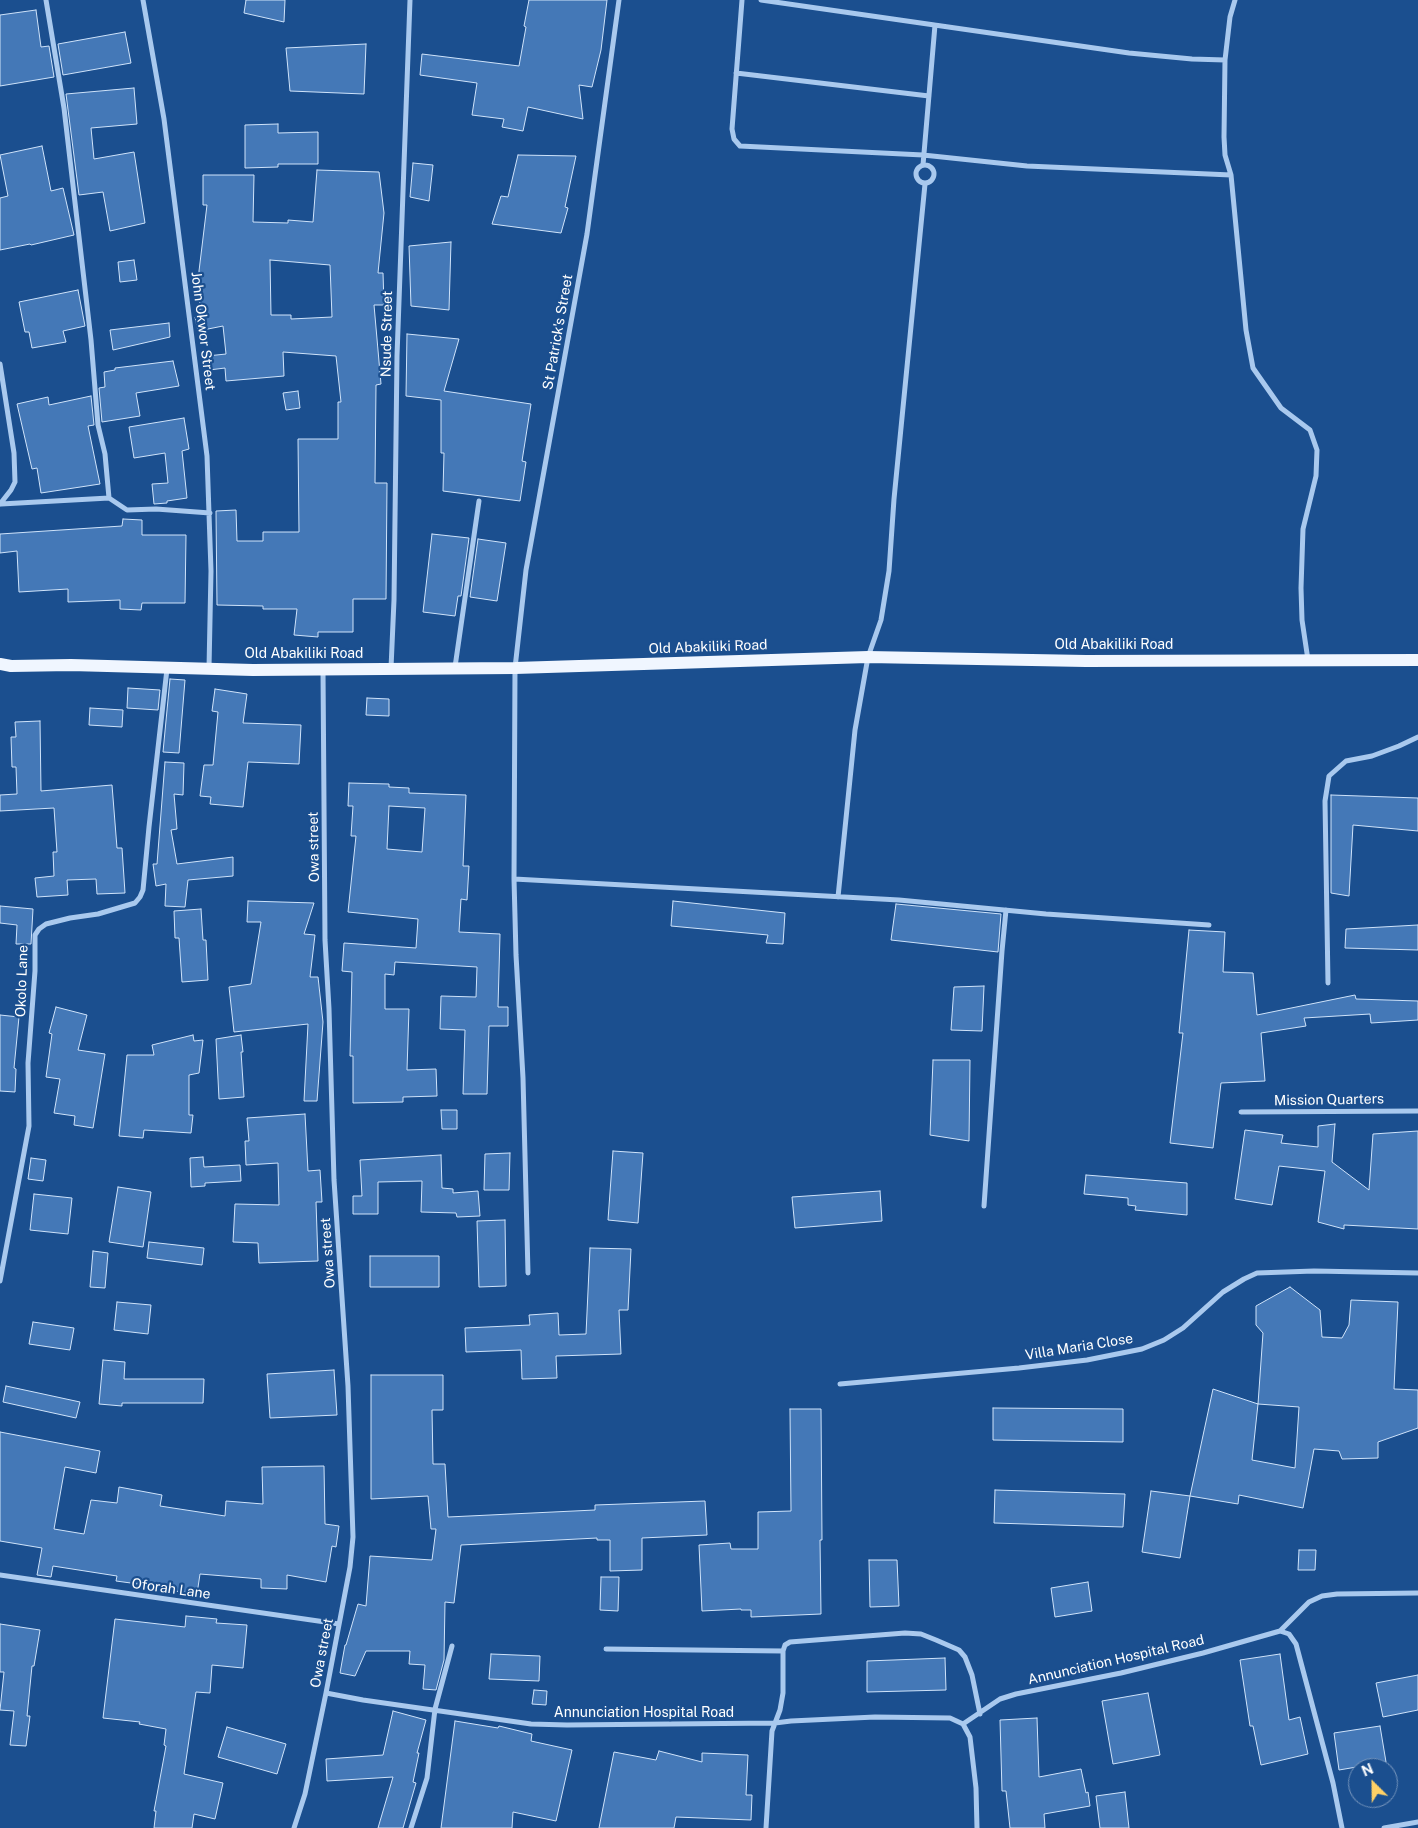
<!DOCTYPE html>
<html>
<head>
<meta charset="utf-8">
<style>
	body { margin:0 }
	#map { position:relative; width:1418px; height:1828px; overflow:hidden; background:#1b4f8f; font-family:"Public Sans",sans-serif }
	canvas { display:block }
	.north { position:absolute; left:1348px; top:1758px; width:50px; height:50px; box-sizing:border-box; background:#1b4f8f; border:1px solid #7695bc; border-radius:50%; rotate:337deg; font-size:14px; font-weight:700; line-height:20px; text-align:center; color:#fff }
	.north::after { content:''; display:block; margin:auto; width:18px; height:22px; background:#ffd166; clip-path:polygon(50% 0,100% 100%,50% 72%,0 100%) }
</style>
</head>
<body>
<div id="map">
<canvas width="1418" height="1828"></canvas>
<div class="north">N</div>
</div>
<script>
const ctx = document.querySelector('canvas').getContext('2d');
ctx.lineJoin = 'round';
function fillPath(path, color) { ctx.fillStyle = color; ctx.fill(path, 'evenodd'); }
const poly = rows => new Path2D(rows.map(r => 'M' + r).join(''));
function strokePath(path, color, width, dash) { ctx.strokeStyle = color; ctx.lineWidth = width; ctx.lineCap = dash ? 'butt' : 'round'; ctx.setLineDash(dash || []); ctx.stroke(path); }
function write(font, color, halo, rows, align = 'center') {
  ctx.font = font + ' "Public Sans",sans-serif'; ctx.lineWidth = 4.5; ctx.setLineDash([]); ctx.textBaseline = 'middle'; ctx.strokeStyle = halo; ctx.fillStyle = color; for (const [text, x, y, turn = 0] of rows) {
    ctx.save(); ctx.translate(x, y); ctx.rotate((+turn || 0) * Math.PI / 180); ctx.textAlign = isNaN(turn) ? turn : align; if (halo) ctx.strokeText(text, 0, 0); ctx.fillText(text, 0, 0); ctx.restore();
  }
}
const building = poly([
	[246,0,285,0,284,22,244,13,246,0],
	[529,0,607,0,601,50,592,87,579,85,583,119,528,107,523,131,502,127,504,119,472,115,477,83,420,75,422,54,519,66,526,27,524,26,529,0],
	[36,10,41,47,49,46,54,77,0,86,0,15,36,10],
	[125,32,131,63,63,75,58,44,125,32],
	[366,44,364,94,290,91,286,48,366,44],
	[134,88,137,124,91,128,94,159,134,152,145,223,110,231,103,192,79,195,66,94,134,88],
	[278,124,278,133,318,132,318,164,278,164,278,167,245,168,245,125,278,124],
	[42,146,51,191,63,188,74,235,31,245,30,244,0,250,0,198,8,196,0,155,42,146],
	[518,155,576,156,565,207,568,208,561,233,492,224,501,196,508,197,518,155],
	[413,163,433,165,429,201,410,197,413,163],
	[317,170,379,172,384,213,378,273,383,273,384,305,374,305,381,384,376,385,375,483,387,483,386,599,353,599,353,632,318,632,318,637,294,635,297,609,263,609,263,606,217,605,216,511,236,510,237,541,263,541,263,532,299,532,298,439,338,439,338,402,341,402,336,356,283,352,284,376,226,381,225,368,209,370,207,356,226,354,223,326,198,331,195,317,200,316,199,271,207,205,203,205,203,175,254,175,253,222,288,223,288,220,313,222,317,170],
	[270,260,330,265,332,317,291,319,291,315,271,315,270,260],
	[451,242,449,310,411,306,409,246,451,242],
	[134,260,137,280,120,282,118,262,134,260],
	[78,290,85,326,63,331,66,342,32,348,29,332,25,332,19,302,78,290],
	[169,323,170,337,113,350,110,330,169,323],
	[407,334,459,339,444,391,531,404,522,461,526,462,520,501,443,491,444,453,441,453,441,400,406,396,407,334],
	[173,361,179,386,136,393,140,416,102,422,99,388,105,387,104,372,115,370,115,368,173,361],
	[298,391,300,408,286,410,283,393,298,391],
	[91,396,94,425,88,426,100,484,41,493,37,468,32,469,17,404,48,397,49,405,91,396],
	[184,418,189,449,182,451,187,498,167,501,167,503,154,504,152,484,168,483,165,453,134,458,129,427,184,418],
	[123,519,142,520,142,535,186,535,185,603,142,603,141,610,120,609,120,600,68,602,68,589,19,592,17,551,0,553,0,534,122,526,123,519],
	[432,534,469,538,461,596,458,596,455,616,423,612,432,534],
	[478,539,506,543,497,601,470,597,478,539],
	[170,679,185,680,179,753,163,752,170,679],
	[128,688,160,690,158,710,127,708,128,688],
	[215,689,247,694,243,723,301,725,299,764,248,762,243,807,210,804,211,797,200,796,204,765,213,765,218,712,212,711,215,689],
	[367,698,389,699,389,716,366,715,367,698],
	[90,708,123,710,122,727,89,725,90,708],
	[40,721,41,791,112,785,117,848,122,848,125,893,97,894,96,879,67,880,68,895,37,897,35,878,54,876,53,852,57,852,54,808,0,811,0,795,17,794,16,767,12,767,11,737,16,737,15,722,40,721],
	[165,762,184,763,183,795,174,794,177,829,171,830,177,864,233,857,233,876,188,880,185,907,165,906,166,884,156,886,153,864,157,864,165,762],
	[349,783,389,784,389,787,409,788,409,793,466,795,463,866,469,866,467,900,461,899,459,932,500,934,498,1007,508,1007,508,1026,489,1026,487,1094,463,1094,465,1030,440,1029,441,996,476,997,477,967,395,962,394,975,385,974,385,1009,409,1009,407,1070,436,1069,437,1096,403,1097,403,1102,353,1103,353,1056,350,1056,352,972,342,971,344,943,416,948,418,919,348,912,356,836,351,836,353,806,348,806,349,783],
	[389,806,425,808,422,852,387,849,389,806],
	[1331,795,1418,798,1418,831,1353,825,1349,896,1331,893,1331,795],
	[248,901,314,903,304,934,315,935,310,977,318,977,323,1022,317,1101,304,1101,308,1024,234,1032,229,987,251,984,261,922,247,922,248,901],
	[673,901,785,913,783,944,766,943,768,935,671,926,673,901],
	[896,904,1001,914,998,952,891,940,896,904],
	[0,906,33,909,31,944,16,944,17,925,0,923,0,906],
	[201,909,203,940,206,940,208,980,182,982,179,938,175,938,174,911,201,909],
	[1418,925,1418,950,1345,948,1346,929,1418,925],
	[1189,930,1225,932,1223,972,1253,973,1257,1015,1355,995,1356,999,1418,1001,1418,1020,1371,1023,1370,1014,1304,1018,1306,1026,1261,1033,1265,1081,1221,1083,1213,1148,1170,1143,1183,1033,1179,1033,1189,930],
	[984,986,982,1031,951,1030,954,987,984,986],
	[56,1007,87,1015,78,1050,105,1054,93,1128,74,1125,75,1116,54,1113,60,1079,46,1077,52,1034,49,1033,56,1007],
	[0,1015,19,1017,14,1068,16,1069,15,1092,0,1091,0,1015],
	[193,1035,194,1041,203,1040,199,1073,189,1075,189,1115,193,1115,191,1133,144,1130,143,1138,119,1136,127,1055,154,1055,152,1045,193,1035],
	[241,1035,243,1052,241,1052,244,1097,219,1099,216,1039,241,1035],
	[933,1060,970,1060,969,1141,930,1135,933,1060],
	[441,1110,457,1110,457,1129,442,1129,441,1110],
	[305,1114,308,1171,320,1170,322,1202,316,1202,318,1261,259,1263,258,1243,233,1242,235,1204,279,1205,278,1163,246,1165,245,1141,249,1141,247,1118,305,1114],
	[1335,1124,1332,1162,1369,1190,1373,1134,1418,1131,1418,1229,1344,1225,1344,1229,1318,1222,1325,1171,1279,1166,1272,1205,1235,1199,1245,1130,1283,1135,1281,1143,1318,1147,1318,1126,1335,1124],
	[613,1151,643,1153,638,1223,608,1220,613,1151],
	[510,1153,509,1190,484,1190,485,1154,510,1153],
	[441,1155,442,1188,453,1189,453,1193,478,1191,480,1216,457,1217,456,1213,421,1212,422,1181,378,1182,378,1214,353,1214,353,1196,362,1196,360,1160,441,1155],
	[203,1157,204,1167,240,1165,241,1181,205,1183,205,1186,191,1187,190,1158,203,1157],
	[31,1158,46,1160,43,1181,28,1179,31,1158],
	[1086,1175,1187,1183,1187,1215,1135,1210,1136,1206,1128,1205,1128,1198,1084,1194,1086,1175],
	[118,1187,151,1192,143,1247,109,1242,118,1187],
	[880,1191,882,1221,795,1228,792,1197,880,1191],
	[34,1194,72,1198,68,1234,30,1230,34,1194],
	[505,1220,506,1286,479,1287,477,1221,505,1220],
	[149,1242,204,1248,202,1265,147,1258,149,1242],
	[590,1248,631,1249,628,1310,619,1310,621,1354,556,1356,557,1378,522,1379,521,1350,466,1352,465,1328,530,1325,529,1315,558,1313,559,1335,586,1334,590,1248],
	[93,1251,108,1253,105,1288,90,1287,93,1251],
	[370,1256,439,1256,439,1287,370,1287,370,1256],
	[1290,1287,1320,1310,1322,1337,1342,1338,1349,1325,1351,1300,1398,1302,1394,1389,1418,1390,1418,1428,1378,1442,1378,1458,1342,1459,1339,1451,1314,1449,1303,1508,1239,1495,1238,1504,1190,1496,1213,1389,1258,1404,1263,1333,1256,1325,1256,1306,1290,1287],
	[1258,1404,1299,1407,1295,1468,1252,1460,1258,1404],
	[117,1302,151,1305,148,1334,114,1330,117,1302],
	[33,1322,74,1328,70,1350,29,1344,33,1322],
	[103,1360,125,1362,124,1379,204,1379,203,1403,122,1403,122,1406,99,1404,103,1360],
	[334,1370,337,1415,270,1418,267,1374,334,1370],
	[371,1375,443,1375,443,1410,432,1410,433,1464,445,1464,448,1517,595,1510,595,1505,705,1501,707,1535,642,1538,642,1570,610,1571,610,1540,597,1540,597,1538,461,1545,454,1603,445,1602,444,1660,436,1690,423,1689,425,1665,409,1664,410,1651,366,1651,355,1676,340,1673,345,1645,346,1645,358,1604,366,1606,370,1556,432,1560,436,1529,431,1529,428,1496,371,1499,371,1375],
	[6,1386,80,1402,76,1418,3,1402,6,1386],
	[993,1408,1123,1409,1123,1442,993,1440,993,1408],
	[790,1409,821,1409,822,1540,820,1540,821,1614,751,1617,751,1610,741,1610,741,1609,702,1611,699,1545,730,1543,731,1549,758,1549,758,1512,791,1511,790,1409],
	[0,1432,100,1451,96,1473,65,1467,54,1529,84,1534,91,1500,117,1503,119,1487,162,1495,160,1506,225,1516,226,1501,263,1504,262,1467,324,1466,325,1524,339,1526,336,1547,332,1546,326,1582,287,1575,287,1589,261,1588,261,1579,200,1574,197,1594,153,1588,153,1586,116,1581,117,1576,53,1566,51,1577,37,1575,42,1548,0,1541,0,1432],
	[995,1490,1125,1494,1123,1527,994,1523,995,1490],
	[1151,1491,1190,1496,1180,1558,1142,1552,1151,1491],
	[1299,1550,1316,1550,1315,1570,1298,1570,1299,1550],
	[869,1560,897,1560,899,1606,870,1607,869,1560],
	[601,1577,619,1577,618,1611,600,1610,601,1577],
	[1088,1582,1092,1611,1055,1617,1051,1588,1088,1582],
	[186,1616,217,1619,216,1623,247,1625,243,1668,212,1665,210,1693,196,1692,184,1774,223,1783,215,1819,194,1814,192,1828,154,1828,156,1811,154,1811,166,1746,164,1745,166,1729,139,1724,140,1722,103,1718,115,1619,185,1627,186,1616],
	[0,1624,40,1630,34,1666,32,1666,27,1716,30,1716,26,1746,10,1745,14,1711,0,1710,4,1672,0,1672,0,1624],
	[491,1654,540,1656,539,1681,489,1679,491,1654],
	[1280,1654,1289,1720,1300,1717,1308,1754,1261,1765,1253,1726,1250,1726,1240,1660,1280,1654],
	[945,1658,946,1690,867,1692,867,1661,945,1658],
	[1418,1675,1418,1710,1383,1717,1376,1683,1418,1675],
	[534,1690,547,1691,546,1705,532,1704,534,1690],
	[1148,1693,1160,1755,1113,1764,1102,1701,1148,1693],
	[393,1711,426,1720,417,1753,419,1753,413,1782,416,1783,403,1828,378,1828,393,1777,327,1781,326,1759,383,1755,393,1711],
	[1037,1718,1039,1777,1081,1769,1086,1793,1088,1792,1090,1806,1044,1814,1045,1828,1010,1828,1006,1791,1002,1791,1000,1720,1037,1718],
	[455,1721,498,1728,499,1726,532,1734,531,1741,572,1750,556,1821,513,1812,512,1828,441,1828,455,1721],
	[1380,1726,1386,1762,1339,1770,1334,1733,1380,1726],
	[227,1727,286,1744,277,1774,218,1757,227,1727],
	[659,1751,702,1762,702,1753,748,1755,746,1795,752,1795,751,1820,676,1817,674,1828,599,1828,614,1752,656,1760,659,1751],
	[1125,1792,1129,1828,1100,1828,1096,1796,1125,1792]
]);
const minor = poly([
	[46,0,64,108,91,340,98,425,105,454,109,498],
	[143,0,164,119,207,456,211,571,209,668],
	[742,0,732,129,734,139,740,146,923,155,1027,166,1231,175],
	[761,0,1129,53,1192,59,1225,60],
	[1235,0,1230,17,1225,60,1224,137,1225,155,1231,175,1246,330,1253,368,1281,408,1310,430,1317,450,1316,476,1303,529,1301,588,1302,620,1308,660],
	[736,73,929,96],
	'916 174a9 9 0 1 1 18 0a9 9 0 1 1-18 0Z',
	[923,165,935,25],
	[0,364,14,453,15,482,11,490,0,504],
	[1,504,109,498,127,510,156,509,210,513],
	[455,667,479,501],
	[391,668,394,600,397,356,410,0],
	[514,879,899,900,1046,914,1209,925],
	[838,897,855,730,868,657,881,620,889,571,894,499,925,184],
	[1328,983,1325,801,1329,776,1346,761,1372,756,1399,746,1418,737],
	[1241,1112,1418,1111],
	[984,1206,1002,951,1006,910],
	[528,1273,523,1078,516,955,514,879,515,668,526,570,587,234,619,0],
	[0,1281,29,1126,28,1063,35,971,35,935,39,929,46,924,70,918,98,914,135,903,140,897,143,890,149,827,167,669],
	[840,1384,1019,1368,1087,1360,1142,1349,1164,1340,1183,1328,1223,1292,1244,1279,1257,1273,1314,1271,1418,1273],
	[0,1575,339,1624],
	[1280,1631,1289,1634,1296,1644,1333,1783,1342,1828],
	[606,1649,783,1651],
	[326,1693,363,1700,531,1724,567,1725,775,1723,791,1721,875,1717,950,1718,963,1724,970,1737,976,1788,977,1828],
	[963,1724,1000,1699,1016,1694,1121,1673,1203,1653,1280,1631,1309,1602,1322,1596,1337,1594,1418,1593],
	[294,1828,305,1794,326,1693,350,1567,353,1537,348,1386,334,1180,329,1009,325,940,323,670],
	[411,1828,427,1778,435,1709,452,1646],
	[766,1828,772,1731,780,1710,783,1693,783,1651,785,1645,790,1642,905,1633,921,1634,936,1640,959,1650,965,1657,972,1675,980,1714],
	[1384,1828,1418,1822]
]);
const primary = poly([
	[0,664,11,666,71,665,253,670,515,668,868,657,1086,661,1418,660]
]);
const streetNames = [
	["John Okwor Street",203,331,83],
	["St Patrick's Street",558,332,-80],
	["Nsude Street",387,334,-89],
	["Old Abakiliki Road",1114,645],
	["Old Abakiliki Road",708,647,-2],
	["Old Abakiliki Road",304,654],
	["Owa street",314,847,-91],
	["Okolo Lane",22,981,-88],
	["Mission Quarters",1329,1100,-1],
	["Owa street",328,1253,-94],
	["Villa Maria Close",1079,1347,-9],
	["Oforah Lane",171,1589,8],
	["Owa street",322,1653,-79],
	["Annunciation Hospital Road",1116,1660,-13],
	["Annunciation Hospital Road",644,1713]
];
fillPath(building, '#4478b7');
strokePath(building, '#cfe3fa', 1);
strokePath(minor, '#a9c9ee', 5);
strokePath(primary, '#f0f6ff', 12);
write('14px', '#fff', '#1b4f8f', streetNames);
</script>
</body>
</html>
